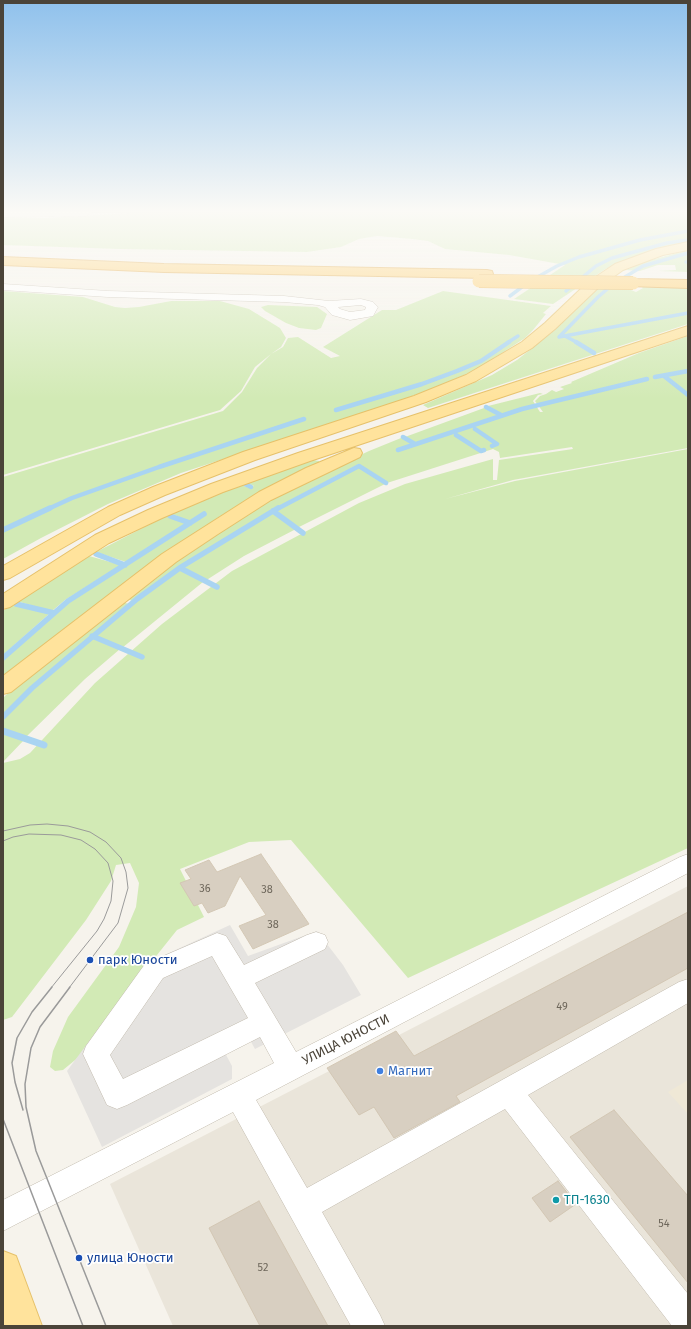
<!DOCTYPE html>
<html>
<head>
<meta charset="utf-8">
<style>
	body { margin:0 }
	#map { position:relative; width:691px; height:1329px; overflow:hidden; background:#f6f3ec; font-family:"Fira Sans",sans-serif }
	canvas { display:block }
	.frame { position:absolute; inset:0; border:4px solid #4b4439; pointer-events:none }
</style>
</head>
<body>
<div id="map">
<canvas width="691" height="1329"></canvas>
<div class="frame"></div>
</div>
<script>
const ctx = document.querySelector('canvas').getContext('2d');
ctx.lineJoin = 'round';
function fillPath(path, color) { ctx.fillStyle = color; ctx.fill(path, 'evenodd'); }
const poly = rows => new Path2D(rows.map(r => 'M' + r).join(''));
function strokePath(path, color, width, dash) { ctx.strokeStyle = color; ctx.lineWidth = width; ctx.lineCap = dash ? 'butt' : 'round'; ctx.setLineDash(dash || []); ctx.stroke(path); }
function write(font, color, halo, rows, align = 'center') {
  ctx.font = font + ' "Fira Sans",sans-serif'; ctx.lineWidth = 3.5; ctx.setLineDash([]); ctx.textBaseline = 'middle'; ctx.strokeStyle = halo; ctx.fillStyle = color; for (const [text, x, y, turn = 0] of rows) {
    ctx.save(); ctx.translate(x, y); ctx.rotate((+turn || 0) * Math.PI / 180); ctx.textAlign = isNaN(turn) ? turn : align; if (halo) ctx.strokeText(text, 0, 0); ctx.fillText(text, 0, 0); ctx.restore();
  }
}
const residential = poly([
	[688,886,688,1326,173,1326,110,1184]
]);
const education = poly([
	[688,1080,688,1114,668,1092]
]);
const green = poly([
	[130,213,688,213,688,243,654,251,617,263,604,270,553,304,514,299,565,265,509,255,445,249,428,241,412,239,377,236,359,239,341,247,307,252,118,249,3,245,3,217,48,218],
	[688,250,688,272,657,271,676,270,675,265,658,265,640,271,626,270,647,261],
	[600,286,626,288,636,292,643,288,642,287,688,287,688,324,428,408,423,405,492,375,517,360,555,330],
	[3,291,83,297,115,307,125,308,139,307,171,301,220,301,249,309,280,328,286,338,281,347,271,354,255,367,241,391,220,410,3,475],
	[443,291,551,306,543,313,546,314,533,330,525,338,479,368,449,382,399,401,181,473,108,504,41,538,3,559,3,477,223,411,242,392,257,368,271,354,283,347,288,338,298,337,331,358,340,356,323,347,382,310,396,310],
	[268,305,317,307,327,314,321,328,316,330,299,328,286,323,265,311,261,307],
	[688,336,688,448,513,480,445,499,515,481,688,449,688,848,408,978,291,840,249,842,180,869,204,917,177,930,145,970,91,1047,63,1070,55,1071,50,1067,53,1051,68,1017,119,947,136,907,139,883,130,863,116,865,111,881,86,920,12,1017,3,1020,3,763,20,759,30,753,95,683,162,624,232,571,359,503,405,484,493,459,493,480,497,480,499,460,573,449,572,447,500,458,499,452,493,449,387,483,359,464,281,505,252,523,249,523,247,525,249,526,179,567,133,601,126,599,187,552,248,512,301,483,369,451,401,438,411,443,414,442,405,437,484,408,498,415,502,414,488,406,540,393,543,394,538,395,533,401,540,412,543,412,535,401,540,396,546,394,552,390,556,392,564,389,560,387,572,383,571,382,639,353],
	[313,460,319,461,319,463,291,476,219,517,155,561,81,616,3,677,3,660,70,601,206,514,202,513,189,521,172,514,241,485,250,488,254,486,247,483],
	[358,467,385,484,297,528,274,511],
	[273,512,296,529,244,556,205,581,181,568],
	[166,516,186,523,126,562,96,552],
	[89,556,121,565,65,600,52,611,16,601],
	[180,569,203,582,122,648,94,636,138,600],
	[122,602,129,604,32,686,3,714,3,698,6,695,62,649],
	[11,605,49,614,3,655,3,611],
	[93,637,120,649,85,679,26,737,3,729,3,718,32,689],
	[3,733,24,740,3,762]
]);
const parking = poly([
	[230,925,248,956,317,931,343,965,361,995,255,1049,250,1040,225,1053,232,1066,232,1079,102,1147,67,1071,147,963]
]);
const streamFar3 = poly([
	[686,262,688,262],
	[534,279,557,266,579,257,640,240,688,231],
	[620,280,643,266,688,253],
	[612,285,598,297,559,337,688,313],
	[566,291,596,266,612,258,667,243,688,240],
	[510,296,526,284],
	[565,336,578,343],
	[507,343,518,336]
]);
const streamFar2 = poly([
	[576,342,594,353],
	[664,376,688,395],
	[655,377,688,371],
	[486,407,501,415],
	[336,410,422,384,457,371,481,361,509,342],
	[475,429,497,444,492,446],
	[456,435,481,451,484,450],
	[403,437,415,444],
	[398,450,522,409,647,379],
	[243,483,251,487],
	[48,509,72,498,159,467,304,419],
	[277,509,359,466,386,483]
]);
const streamFar1 = poly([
	[273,511,303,533],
	[170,516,190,523],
	[3,530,50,508],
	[96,554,125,565],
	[180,568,217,587],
	[16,604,54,613],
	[92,636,142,657],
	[3,658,68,601,204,514],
	[3,717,32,688,137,599,181,567,278,508]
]);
const stream = poly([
	[3,731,44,745]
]);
const building = poly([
	[261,854,309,924,253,949,239,926,266,915,240,876,225,906,208,913,202,903,194,906,180,883,191,879,185,870,209,860,217,872,261,854],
	[688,912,688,968,456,1096,460,1102,394,1138,374,1107,359,1115,327,1068,396,1031,414,1056,688,912],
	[614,1110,688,1196,688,1283,570,1137,614,1110],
	[558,1181,576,1204,550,1222,532,1198,558,1181],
	[259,1201,278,1235,328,1326,260,1326,209,1228,259,1201]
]);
const minor = poly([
	[3,213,91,213,86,216,3,217,3,213],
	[3,284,108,291,284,296,329,301,361,299,373,302,378,307,373,316,350,320,332,315,325,307,318,305,284,302,108,297,3,290,3,284],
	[361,305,366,307,365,310,350,312,340,309,338,307,361,305],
	[688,854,688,873,256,1100,307,1188,679,982,688,979,688,1003,528,1095,688,1294,688,1326,672,1326,505,1109,322,1212,380,1315,385,1326,351,1326,233,1112,3,1231,3,1200,274,1063,260,1037,127,1105,117,1109,107,1105,83,1054,86,1046,145,964,217,933,226,936,244,965,307,935,316,932,325,935,328,942,325,949,255,983,296,1052,680,857,688,854],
	[212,956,248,1018,123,1079,110,1055,163,978,212,956]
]);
const major = poly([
	[688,242,688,250,663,255,623,270,598,288,555,329,532,348,476,381,426,402,255,460,165,495,120,515,10,578,3,580,3,566,108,507,153,487,243,452,414,396,466,375,522,342,545,323,588,282,615,264,656,249,688,242],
	[688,326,688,335,310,461,223,492,162,518,109,543,10,607,3,609,3,594,95,535,148,510,211,484,298,453,688,326],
	[354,448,360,449,362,453,360,457,271,500,218,534,176,562,11,692,3,694,3,676,162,554,259,492,306,468,354,448],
	[3,1251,16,1256,42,1326,4,1326,3,1251]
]);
const highway = poly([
	[3,257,164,264,487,270,492,271,493,274,492,277,487,278,164,272,3,265,3,257],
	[633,279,688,280,688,288,628,286,627,283,628,280,633,279]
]);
const tramFar1 = poly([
	[3,831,30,825,47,824,68,826,90,832,106,842,121,858,126,872,128,888,118,923,69,988],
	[3,841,13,837,29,834,61,835,81,840,95,849,108,863,113,881,111,901,104,919,97,931,51,988]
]);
const tram = poly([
	[70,987,40,1027,31,1048,25,1084,26,1107,36,1151,106,1326],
	[23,1110,15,1082,12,1063,17,1038,32,1012,52,987],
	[3,1119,83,1326]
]);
const highwayBridge = poly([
	[479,281,633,283]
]);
const markers = [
	[90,960,4,"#1a4fb4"],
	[380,1071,4,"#3f7fe0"],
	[556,1200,4,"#0f9aa8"],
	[79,1258,4,"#1a4fb4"]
];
const nearNumbernames = [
	["36",205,889],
	["38",267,890],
	["38",273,925],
	["49",562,1007],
	["54",664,1224],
	["52",263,1268]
];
const nearTransitnames = [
	["парк Юности",98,960],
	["улица Юности",87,1258]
];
const nearStreetnames = [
	["УЛИЦА ЮНОСТИ",346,1040,-27]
];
const nearShopnames = [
	["Магнит",388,1071]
];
const nearCulturenames = [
	["ТП-1630",564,1200]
];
fillPath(residential, '#eae5da');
fillPath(education, '#efe8d6');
fillPath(green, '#d2eab5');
fillPath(parking, '#e5e3e0');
strokePath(streamFar3, '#a9d4f2', 3.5);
strokePath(streamFar2, '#a9d4f2', 4.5);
strokePath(streamFar1, '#a9d4f2', 5.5);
strokePath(stream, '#a9d4f2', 7);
fillPath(building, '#d8cfc1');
strokePath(building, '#d3c7b4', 1);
strokePath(minor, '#c2bbae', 1);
strokePath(major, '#e6c16a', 2);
strokePath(highway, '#e0a43c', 2);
fillPath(minor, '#fff');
fillPath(major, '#ffe39c');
fillPath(highway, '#ffcf6e');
strokePath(tramFar1, '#9a9a9a', 1);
strokePath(tram, '#9a9a9a', 1.5);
strokePath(highwayBridge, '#e0a43c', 14, []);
strokePath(highwayBridge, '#ffcf6e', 13);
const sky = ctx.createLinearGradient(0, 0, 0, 399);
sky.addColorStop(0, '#8fc1ec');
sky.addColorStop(0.53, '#fbfaf6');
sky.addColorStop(1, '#fbfaf600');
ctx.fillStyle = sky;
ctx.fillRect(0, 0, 691, 399);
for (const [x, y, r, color] of markers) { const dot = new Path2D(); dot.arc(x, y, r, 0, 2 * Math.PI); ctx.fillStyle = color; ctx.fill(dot); strokePath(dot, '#fff', 1.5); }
write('11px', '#6e675b', null, nearNumbernames);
write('13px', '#164399', '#fff', nearTransitnames, 'left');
write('13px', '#4b4439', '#fff', nearStreetnames);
write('13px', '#366cbe', '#fff', nearShopnames, 'left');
write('13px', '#0d838f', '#fff', nearCulturenames, 'left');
</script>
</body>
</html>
